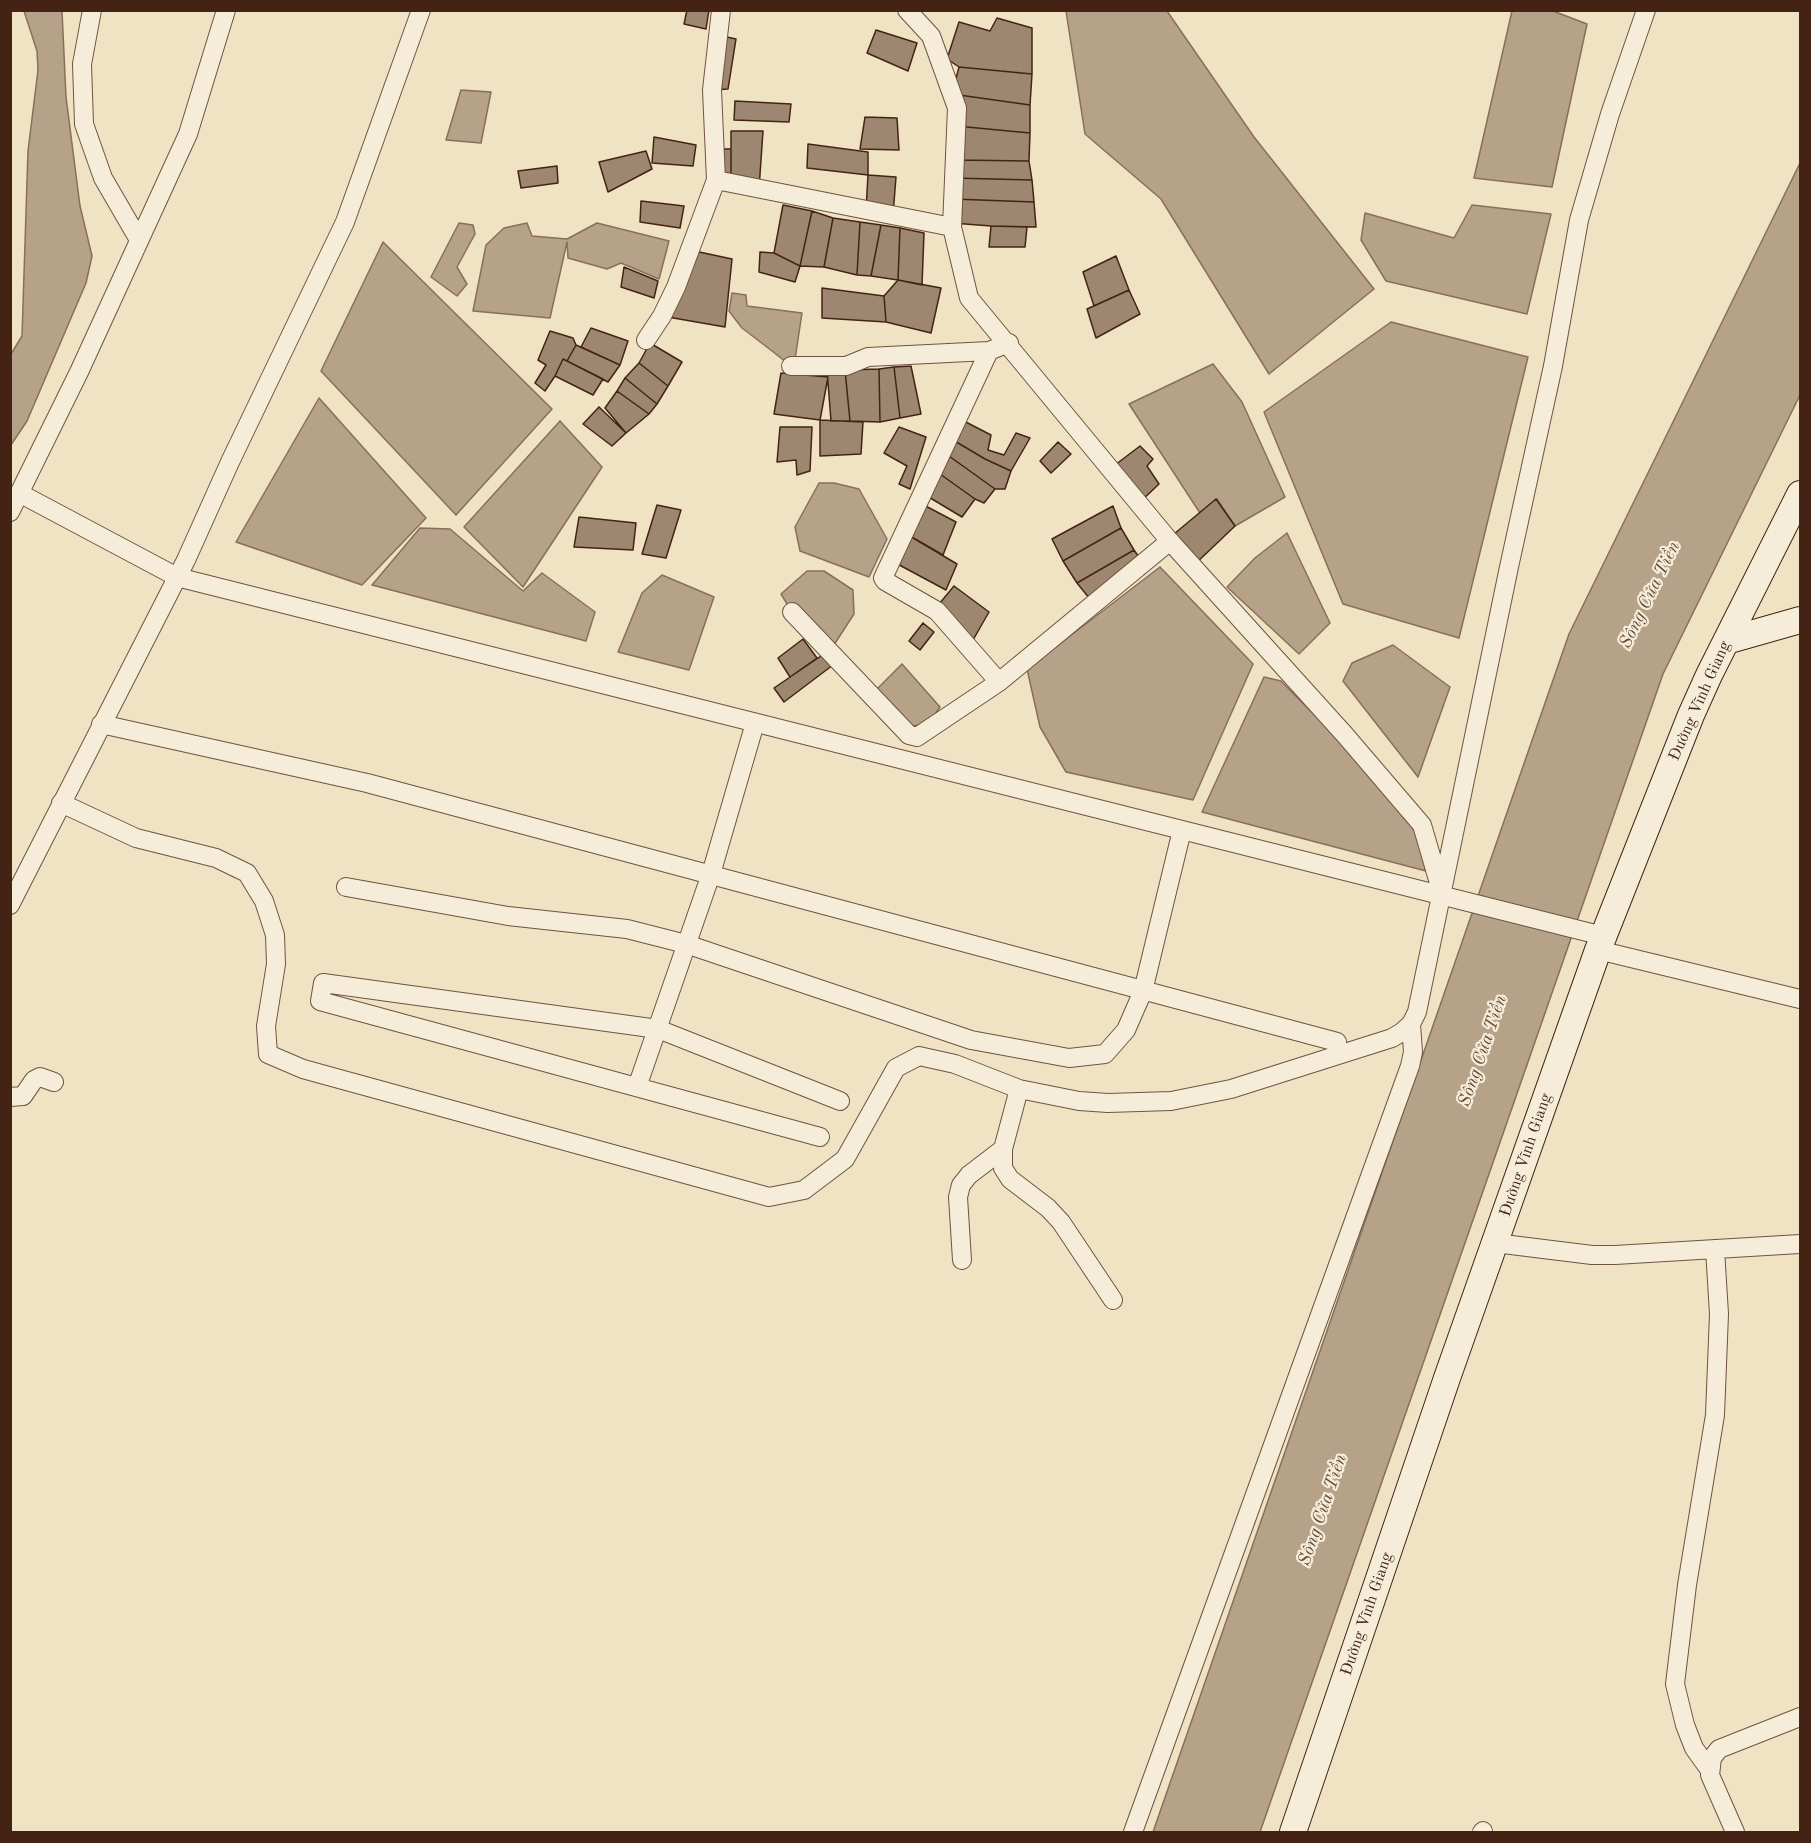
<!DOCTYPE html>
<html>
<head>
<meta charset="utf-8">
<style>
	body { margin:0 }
	#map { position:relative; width:1811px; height:1843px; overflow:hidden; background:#efe3c4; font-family:"Old Standard TT",serif }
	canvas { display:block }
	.frame { position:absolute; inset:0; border:12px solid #452314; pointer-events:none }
</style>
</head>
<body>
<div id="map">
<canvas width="1811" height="1843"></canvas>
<div class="frame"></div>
</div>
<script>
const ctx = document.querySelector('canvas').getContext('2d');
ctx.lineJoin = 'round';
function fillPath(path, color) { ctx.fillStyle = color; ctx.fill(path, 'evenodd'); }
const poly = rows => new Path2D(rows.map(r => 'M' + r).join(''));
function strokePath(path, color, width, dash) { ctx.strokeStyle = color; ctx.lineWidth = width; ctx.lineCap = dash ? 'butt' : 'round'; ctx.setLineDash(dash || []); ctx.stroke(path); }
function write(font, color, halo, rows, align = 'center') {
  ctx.font = font + ' "Old Standard TT",serif'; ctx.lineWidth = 4.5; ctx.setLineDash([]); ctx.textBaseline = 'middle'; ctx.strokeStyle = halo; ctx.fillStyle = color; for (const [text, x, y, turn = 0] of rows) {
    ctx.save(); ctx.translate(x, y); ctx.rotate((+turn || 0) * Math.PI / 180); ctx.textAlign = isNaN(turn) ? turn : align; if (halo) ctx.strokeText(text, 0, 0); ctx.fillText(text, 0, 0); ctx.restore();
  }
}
const water = poly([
	[24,11,62,11,66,97,80,206,92,256,86,283,27,421,11,445,11,354,22,336,28,151,38,70,37,51,24,11],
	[1066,11,1167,11,1254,137,1374,289,1269,374,1161,199,1085,134,1066,11],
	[1512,11,1553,11,1587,24,1552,187,1474,178,1512,11],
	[461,90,491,92,481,143,446,140,461,90],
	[1800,163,1800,395,1663,674,1260,1832,1153,1832,1569,634,1800,163],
	[1472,205,1551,214,1527,314,1386,281,1361,240,1365,213,1454,238,1472,205],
	[459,223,473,225,475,234,457,267,467,284,457,296,431,277,459,223],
	[527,223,532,236,567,239,597,223,669,241,659,279,621,263,607,269,568,258,567,242,550,318,473,311,486,245,504,228,527,223],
	[383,242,552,409,456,515,321,371,383,242],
	[732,293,746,295,747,306,802,313,794,366,791,366,772,351,742,328,729,311,732,293],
	[1391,322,1528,357,1459,638,1343,604,1264,412,1391,322],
	[1213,364,1242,402,1285,497,1235,526,1217,499,1200,513,1129,404,1213,364],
	[319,398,426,518,362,585,236,542,319,398],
	[560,421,602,467,523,587,464,527,560,421],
	[819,483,834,483,859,489,887,539,869,577,800,551,795,527,819,483],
	[420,528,450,529,523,591,542,573,595,612,586,641,372,585,420,528],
	[1287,533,1330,623,1299,654,1227,587,1255,558,1287,533],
	[1160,567,1253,664,1193,800,1066,772,1040,727,1027,669,1160,567],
	[807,571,824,571,853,590,854,614,830,651,792,612,781,594,807,571],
	[662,575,714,597,689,670,618,652,642,593,662,575],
	[1393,645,1450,687,1418,777,1343,681,1352,663,1393,645],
	[902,664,940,707,929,723,913,726,874,692,902,664],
	[1264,677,1281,681,1376,777,1416,830,1426,871,1202,812,1264,677]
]);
const building = poly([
	[687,10,709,10,706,29,684,24,687,10],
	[997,18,1032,28,1032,74,959,67,947,59,959,22,990,31,997,18],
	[876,30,917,43,908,71,867,53,876,30],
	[718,35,736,39,728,89,712,90,718,35],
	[959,67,1032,74,1030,105,952,94,959,67],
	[952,94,1030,105,1030,133,956,126,952,94],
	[735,101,791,104,789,122,734,120,735,101],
	[865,117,897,118,899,150,860,149,865,117],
	[956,126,1030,133,1029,161,955,160,956,126],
	[731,131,763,131,759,189,731,183,731,131],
	[654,137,696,145,693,166,652,163,654,137],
	[808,144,868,152,868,175,807,168,808,144],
	[715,149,731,149,731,183,716,180,715,149],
	[646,151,652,169,608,192,599,162,646,151],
	[955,160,1029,161,1032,180,954,178,955,160],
	[557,166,558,183,521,188,518,171,557,166],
	[868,175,896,177,893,215,866,210,868,175],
	[954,178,1032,180,1034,202,953,199,954,178],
	[953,199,1034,202,1036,227,991,226,952,223,953,199],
	[641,201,684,206,680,228,640,222,641,201],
	[783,205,812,211,800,266,774,253,783,205],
	[812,211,833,218,824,267,800,266,812,211],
	[833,218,860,222,857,275,824,267,833,218],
	[860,222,881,225,871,276,857,275,860,222],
	[881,225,900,228,898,280,871,276,881,225],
	[991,226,1027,227,1025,247,989,247,991,226],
	[900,228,924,233,922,285,898,280,900,228],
	[690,250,732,259,725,327,662,316,690,250],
	[760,252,774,253,800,266,795,282,759,272,760,252],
	[1116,256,1129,290,1094,306,1083,272,1116,256],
	[624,267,658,281,654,298,621,287,624,267],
	[898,280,941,288,931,333,886,322,884,296,898,280],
	[822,288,884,296,886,322,822,318,822,288],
	[1129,290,1140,314,1096,338,1087,309,1129,290],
	[591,328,628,341,620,365,581,347,591,328],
	[550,331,573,338,576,345,567,361,563,359,555,376,545,391,535,383,546,365,538,360,550,331],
	[650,343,682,362,668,386,639,363,650,343],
	[576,345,620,365,608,382,567,361,576,345],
	[563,359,603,379,593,395,555,376,563,359],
	[639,363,668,386,657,404,625,378,639,363],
	[911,366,921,414,900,418,894,367,911,366],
	[894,367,900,418,880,422,879,369,894,367],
	[879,369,880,422,850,421,845,370,879,369],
	[827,370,845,370,850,421,831,421,827,370],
	[781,373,828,377,820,420,774,414,781,373],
	[625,378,657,404,649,414,617,391,625,378],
	[617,391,649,414,626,433,605,408,617,391],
	[599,407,626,433,612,446,583,424,599,407],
	[958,418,991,435,988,450,1004,455,1016,433,1030,438,1011,471,985,459,948,437,958,418],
	[820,420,863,422,861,454,820,456,820,420],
	[780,427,812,427,810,471,797,475,796,460,777,462,780,427],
	[899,427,926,437,910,489,899,484,907,466,884,453,899,427],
	[948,437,985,459,1011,471,1005,489,995,489,942,451,948,437],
	[1058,442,1071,454,1051,473,1040,461,1058,442],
	[1140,446,1153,459,1147,466,1159,484,1139,503,1111,468,1140,446],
	[942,451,995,489,984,503,975,499,933,469,942,451],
	[933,469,975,499,962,517,922,493,933,469],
	[1216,499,1235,526,1193,566,1168,539,1216,499],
	[918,502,956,522,943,555,903,532,918,502],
	[657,505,681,510,666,558,642,554,657,505],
	[1113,506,1121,528,1063,561,1052,539,1113,506],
	[579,517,636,523,633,550,574,547,579,517],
	[1121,528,1134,550,1077,583,1063,561,1121,528],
	[903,532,957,564,946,590,890,560,903,532],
	[1134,550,1143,563,1094,604,1077,583,1134,550],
	[954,586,989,612,969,647,935,609,954,586],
	[923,623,934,632,920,650,909,641,923,623],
	[803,639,817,658,790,677,778,658,803,639],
	[824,654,833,665,784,702,774,688,824,654]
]);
const street = poly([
	[92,10,82,64,84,124,103,178,139,240],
	[907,10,931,36,957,108,952,227,969,298,1168,539,1345,735,1422,825,1441,890],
	[716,180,952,227],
	[646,340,662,316,676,287,716,180,712,90,721,10],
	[791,366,846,366,868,357,989,351],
	[21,494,177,577,1603,936],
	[10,512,79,372,188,134,226,10],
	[792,612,909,735,917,737,999,682,1170,541],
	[999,682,937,611,885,581,883,578,989,351,1009,343],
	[101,724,367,783,1337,1042],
	[61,803,136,838,216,858,247,873,264,901,275,935,276,964,266,1026,268,1054,303,1069,769,1197,804,1190,845,1159,896,1068,919,1056,955,1064,1019,1089,1079,1101,1108,1103,1171,1101,1231,1089,1392,1038,1402,1032,1411,1024,1417,1012,1509,567,1553,366,1579,220,1610,114,1646,10],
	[346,887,508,916,627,929,686,944,971,1040,1069,1058,1105,1054,1126,1030,1143,991,1182,830],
	[10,905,186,560,230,462,345,222,421,10],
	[1598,950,1800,999],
	[637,1087,711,874,755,723],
	[1019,1089,1003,1149,1003,1168,1010,1179,1048,1208,1061,1222,1113,1300],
	[10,1097,23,1096,34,1080,40,1077,54,1082],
	[820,1137,320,1001,323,983,658,1029,840,1101],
	[1495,1243,1592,1255,1615,1255,1800,1244],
	[962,1260,958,1197,961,1185,969,1175,1003,1149],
	[1709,1769,1694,1748,1685,1725,1675,1684,1687,1585,1715,1415,1719,1314,1715,1249],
	[1133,1832,1410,1066,1413,1052,1411,1024],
	[1482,1832,1483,1831],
	[1735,1832,1710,1775,1712,1758,1719,1749,1800,1717]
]);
const secondary = poly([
	[1726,641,1800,620],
	[1293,1832,1447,1378,1598,950,1691,715,1709,675,1800,494]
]);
const streetNames = [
	["Đường Vĩnh Giang",1700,701,-66],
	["Đường Vĩnh Giang",1526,1155,-71],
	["Đường Vĩnh Giang",1367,1614,-71]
];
const waterNames = [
	["Sông Cửa Tiền",1650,595,-64],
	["Sông Cửa Tiền",1483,1051,-71],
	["Sông Cửa Tiền",1323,1510,-71]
];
fillPath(water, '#b5a288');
strokePath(water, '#886f5a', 1.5);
fillPath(building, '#9d8770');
strokePath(building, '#452314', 1.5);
strokePath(street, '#705340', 20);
strokePath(secondary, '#452314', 28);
strokePath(street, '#f5edd9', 18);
strokePath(secondary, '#f5edd9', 26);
write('16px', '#452314', '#f5edd9', streetNames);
write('italic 18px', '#674937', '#f5edd9', waterNames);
</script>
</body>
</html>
